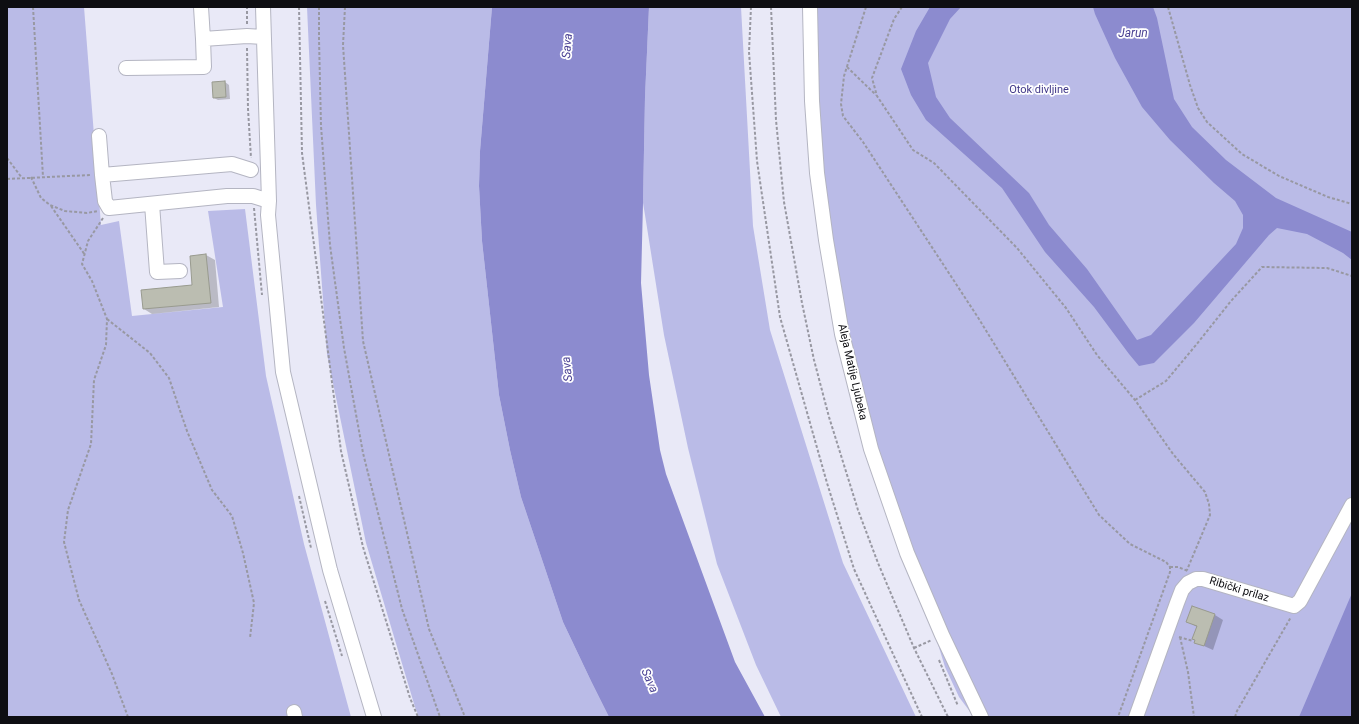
<!DOCTYPE html>
<html>
<head>
<meta charset="utf-8">
<style>
	body { margin:0 }
	#map { position:relative; width:1359px; height:724px; overflow:hidden; background:#e9e9f7; font-family:Roboto,sans-serif }
	canvas { display:block }
	.frame { position:absolute; inset:0; border:8px solid #0e0e12; pointer-events:none }
</style>
</head>
<body>
<div id="map">
<canvas width="1359" height="724"></canvas>
<div class="frame"></div>
</div>
<script>
const ctx = document.querySelector('canvas').getContext('2d');
ctx.lineJoin = 'round';
function fillPath(path, color) { ctx.fillStyle = color; ctx.fill(path, 'evenodd'); }
const poly = rows => new Path2D(rows.map(r => 'M' + r).join(''));
function strokePath(path, color, width, dash) { ctx.strokeStyle = color; ctx.lineWidth = width; ctx.lineCap = dash ? 'butt' : 'round'; ctx.setLineDash(dash || []); ctx.stroke(path); }
function write(font, color, halo, rows, align = 'center') {
  ctx.font = font + ' Roboto,sans-serif'; ctx.lineWidth = 3.5; ctx.setLineDash([]); ctx.textBaseline = 'middle'; ctx.strokeStyle = halo; ctx.fillStyle = color; for (const [text, x, y, turn = 0] of rows) {
    ctx.save(); ctx.translate(x, y); ctx.rotate((+turn || 0) * Math.PI / 180); ctx.textAlign = isNaN(turn) ? turn : align; if (halo) ctx.strokeText(text, 0, 0); ctx.fillText(text, 0, 0); ctx.restore();
  }
}
const green = poly([
	[7,7,84,7,101,225,119,221,132,316,223,307,208,211,245,209,266,376,304,544,351,717,7,717],
	[307,7,492,7,480,151,479,186,482,241,499,395,510,450,521,497,563,622,591,681,609,717,419,717,415,707,366,543,327,354,316,205],
	[649,7,741,7,753,226,770,330,843,563,916,717,781,717,756,665,717,564,688,448,664,335,645,215,643,203,645,97],
	[804,7,1352,7,1352,717,974,717,959,697,945,667,937,641,891,528,844,370]
]);
const water = poly([
	[492,7,649,7,645,97,643,203,641,283,649,375,660,450,666,474,735,662,765,717,609,717,591,681,563,622,521,497,510,450,499,395,482,241,479,186,480,151],
	[930,7,961,7,950,19,928,63,936,97,950,118,1029,193,1049,225,1087,269,1137,340,1151,335,1236,244,1243,228,1243,215,1235,201,1214,183,1170,140,1142,107,1115,58,1095,14,1093,7,1153,7,1157,18,1174,99,1192,127,1226,160,1276,198,1352,232,1352,260,1343,253,1307,234,1277,228,1269,235,1194,323,1154,363,1139,366,1129,354,1094,307,1045,252,1002,188,926,120,911,95,901,69,916,31],
	[1352,593,1352,717,1299,717]
]);
const shadow = poly([
	[225,82,229,85,230,99,218,100,214,98],
	[206,255,215,260,219,307,152,314,144,309,194,286],
	[1215,615,1223,620,1213,650,1195,642,1197,627,1188,622]
]);
const building = poly([
	[225,81,226,97,213,98,212,82,225,81],
	[206,254,211,303,143,309,141,290,192,285,190,256,206,254],
	[1192,606,1215,614,1204,646,1194,643,1195,640,1192,639,1197,626,1186,622,1192,606]
]);
const path = poly([
	[33,7,43,177],
	[299,7,302,153,341,451,363,547,410,698,418,717],
	[319,7,319,39,321,126,330,245,344,348,363,453,402,609,440,717],
	[345,7,343,45,363,341,429,629,465,717],
	[751,7,749,52,757,161,780,317,827,483,854,569,922,717],
	[771,7,776,120,784,202,802,303,814,360,829,417,858,510,878,563,914,648,948,717],
	[866,7,844,76,841,104,843,116,863,142,979,319,1099,515,1130,544,1166,562,1170,567,1170,572,1118,717],
	[902,7,894,19,872,78,877,96,913,150,934,163,1017,248,1066,308,1097,355,1135,400,1173,454,1205,492,1209,504,1210,515,1187,570],
	[1168,7,1190,85,1198,108,1207,122,1242,154,1279,176,1328,197,1352,204],
	[247,24,247,7],
	[247,48,248,109,251,158],
	[847,67,876,95],
	[7,158,22,178],
	[31,177,41,198,50,205,65,211,87,213,98,211],
	[7,179,90,175],
	[51,206,85,255],
	[254,208,262,295],
	[103,218,88,241,82,264,92,281,107,319,106,345,94,380,91,444,68,510,64,542,79,600,112,674,128,717],
	[107,319,150,353,169,378,187,431,212,490,232,516,243,553,254,603,250,638],
	[1135,400,1166,381,1196,345,1231,301,1262,267,1327,268,1352,276],
	[299,496,311,548],
	[1170,567,1178,567,1188,571],
	[325,601,342,656],
	[1179,637,1193,641],
	[1180,637,1188,672,1194,717],
	[914,648,932,640],
	[939,660,958,706],
	[1235,717,1237,711,1291,617]
]);
const minor = poly([
	[201,7,203,39,247,36,263,37],
	[263,7,269,201,268,215,283,372,330,570,374,717],
	[810,7,812,101,817,173,826,240,842,334,871,449,907,553,942,635,981,717],
	[126,68,204,67,203,39],
	[99,136,102,175],
	[251,170,232,164,102,175,105,201,109,208,227,196,253,196,269,201],
	[152,204,157,272,180,271],
	[294,712,295,717],
	[1136,717,1177,603,1182,590,1188,583,1196,579,1203,579,1294,606,1300,601,1352,505]
]);
const parkNames = [
	["Otok divljine",1039,90]
];
const streetNames = [
	["Aleja Matije Ljubeka",852,372,77],
	["Ribički prilaz",1239,590,17]
];
const waterNames = [
	["Jarun",1133,34],
	["Sava",568,46,-86],
	["Sava",568,369,-96],
	["Sava",649,681,67]
];
fillPath(green, '#babbe7');
fillPath(water, '#8c8bcf');
fillPath(shadow, '#0003');
fillPath(building, '#bbbdb1');
strokePath(building, '#989a8e', 1);
strokePath(minor, '#b4b5c2', 16);
strokePath(path, '#9898a2', 2, [3, 2]);
strokePath(minor, '#fff', 14);
write('11px', '#413889', '#fff', parkNames);
write('11px', '#0e0e12', '#fff', streetNames);
write('italic 12px', '#4b4294', '#fff', waterNames);
</script>
</body>
</html>
